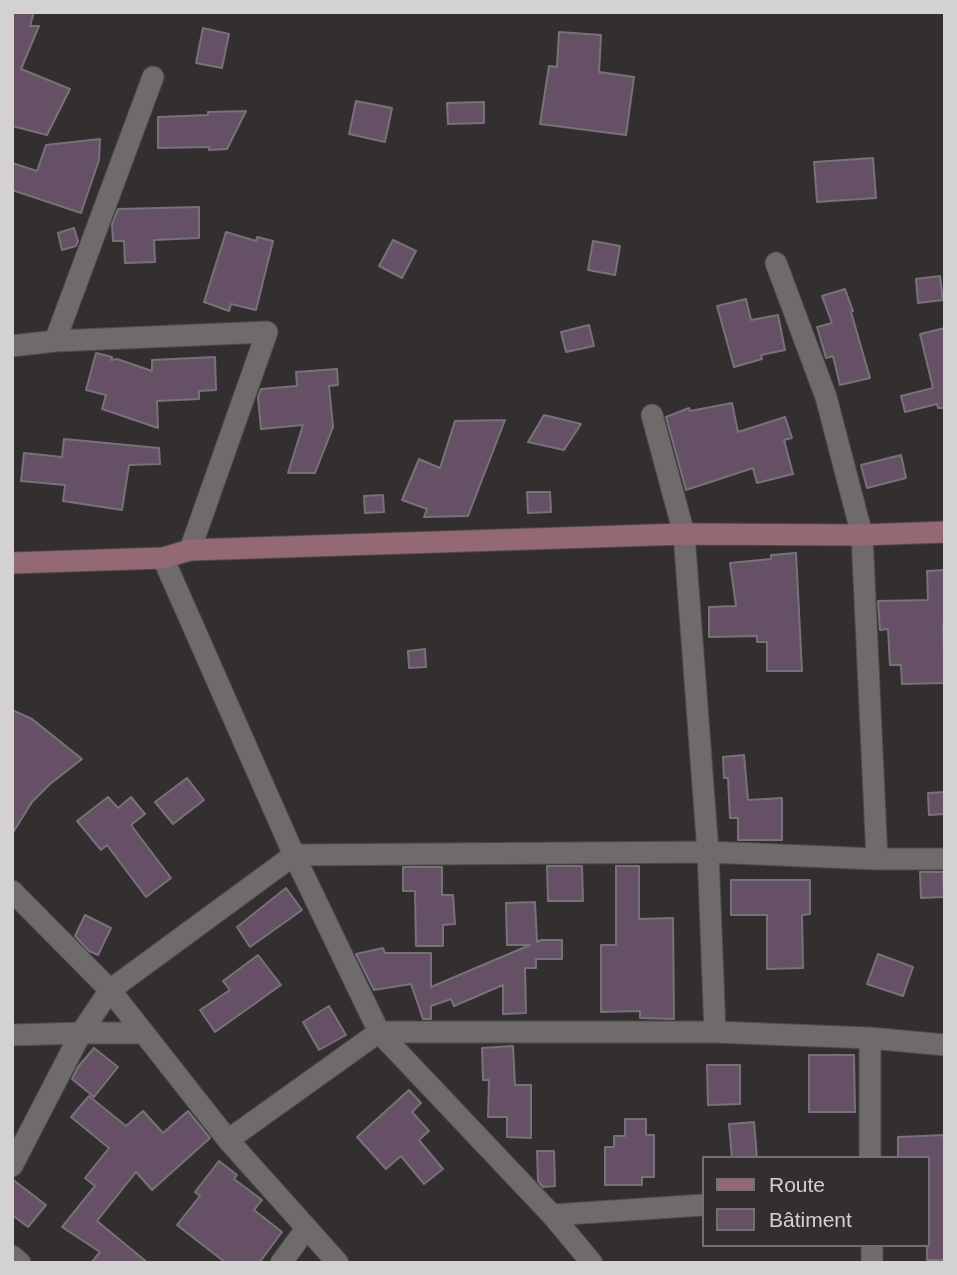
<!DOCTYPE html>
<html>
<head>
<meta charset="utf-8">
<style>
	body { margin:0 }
	#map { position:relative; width:957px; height:1275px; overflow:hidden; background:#332f31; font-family:Helvetica,sans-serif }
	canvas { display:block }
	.frame { position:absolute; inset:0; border:14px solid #d3d1d2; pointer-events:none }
	.legend { position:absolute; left:702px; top:1156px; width:228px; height:91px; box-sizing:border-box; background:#332f31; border:2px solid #737071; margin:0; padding:9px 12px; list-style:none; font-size:21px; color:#d3d1d2 }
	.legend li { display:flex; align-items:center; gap:14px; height:35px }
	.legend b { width:35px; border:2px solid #737071 }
</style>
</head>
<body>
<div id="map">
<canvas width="957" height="1275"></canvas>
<div class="frame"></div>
<ul class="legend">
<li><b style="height:9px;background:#946974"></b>Route</li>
<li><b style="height:19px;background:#655065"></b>Bâtiment</li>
</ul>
</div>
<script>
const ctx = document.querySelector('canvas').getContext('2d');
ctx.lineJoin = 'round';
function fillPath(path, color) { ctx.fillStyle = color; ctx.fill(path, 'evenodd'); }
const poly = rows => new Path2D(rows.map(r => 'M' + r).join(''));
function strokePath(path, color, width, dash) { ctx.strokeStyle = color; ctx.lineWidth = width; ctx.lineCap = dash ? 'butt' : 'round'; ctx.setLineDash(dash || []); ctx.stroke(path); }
const building = poly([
	[12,12,34,12,30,26,39,26,21,69,70,89,47,135,12,126,12,12],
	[203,28,229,34,222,68,196,63,203,28],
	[559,32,601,35,599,72,634,77,626,135,540,124,549,66,557,67,559,32],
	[356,101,392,108,385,142,349,134,356,101],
	[484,102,484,123,448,124,447,103,484,102],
	[246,111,227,149,209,150,209,147,158,148,158,117,208,115,208,112,246,111],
	[100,139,99,160,81,213,12,190,12,163,37,171,46,145,100,139],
	[873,158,876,198,817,202,814,162,873,158],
	[199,207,199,238,154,240,155,262,125,263,124,241,113,241,112,224,118,209,199,207],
	[74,228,78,241,76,246,62,250,58,233,74,228],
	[226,232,256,241,257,237,273,241,256,310,231,304,229,311,204,302,226,232],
	[393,240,416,251,402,278,379,266,393,240],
	[593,241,620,246,615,275,588,270,593,241],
	[940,276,943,300,918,303,916,279,940,276],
	[845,289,853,311,851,312,870,378,840,385,833,356,826,358,817,327,832,323,822,296,845,289],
	[746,299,751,320,778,315,785,350,761,355,762,359,734,367,717,306,746,299],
	[589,325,594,346,566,352,561,332,589,325],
	[945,328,945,408,938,408,937,404,905,412,901,396,933,388,920,334,945,328],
	[96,353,112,357,111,360,117,359,152,371,152,360,215,357,216,390,199,391,199,399,157,401,158,428,102,409,106,395,86,390,96,353],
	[337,369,338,385,329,386,333,427,315,473,288,473,303,425,261,429,258,397,261,389,297,386,296,372,337,369],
	[732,403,738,432,785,417,792,438,784,440,793,474,757,483,753,468,686,490,666,417,689,408,690,411,732,403],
	[544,415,581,424,564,450,528,442,544,415],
	[505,420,468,516,424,517,427,509,402,500,419,459,440,468,455,421,505,420],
	[64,439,159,448,160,464,129,465,122,510,63,501,65,485,21,481,24,453,62,457,64,439],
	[901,455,906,478,867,488,861,465,901,455],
	[527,492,550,492,551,512,528,513,527,492],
	[383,495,384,512,365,513,364,496,383,495],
	[796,553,802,671,767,671,767,642,757,642,757,636,709,637,709,607,736,606,730,563,771,559,771,555,796,553],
	[945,570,945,624,943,624,945,683,902,684,901,665,890,665,888,629,880,630,878,601,928,600,927,571,945,570],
	[425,649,426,667,409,668,408,651,425,649],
	[12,710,32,719,82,759,50,784,32,802,12,834,12,710],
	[744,755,748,800,782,798,782,840,738,840,738,818,730,818,728,778,724,778,723,757,744,755],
	[187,778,204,800,173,824,155,802,187,778],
	[945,792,945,814,929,815,928,793,945,792],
	[108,797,118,808,131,797,145,814,131,825,171,878,146,897,107,845,101,850,77,821,108,797],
	[547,866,582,866,583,901,548,901,547,866],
	[616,866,639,866,639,919,673,918,674,1019,640,1018,640,1011,601,1012,601,945,616,945,616,866],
	[403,867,442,867,442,895,453,895,455,924,443,925,443,946,416,946,415,891,403,891,403,867],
	[920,872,943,872,944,897,921,898,920,872],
	[731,880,810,880,810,914,802,915,803,968,767,969,767,915,731,915,731,880],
	[286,888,302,910,250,947,237,927,286,888],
	[535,902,537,942,541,940,562,940,562,959,536,959,536,968,525,968,526,1013,503,1014,503,985,454,1006,451,999,431,1006,431,1019,423,1019,411,984,374,990,356,954,383,948,385,953,431,953,431,987,530,945,507,945,506,903,535,902],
	[85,915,111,928,98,955,89,951,75,936,85,915],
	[878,954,913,967,903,996,867,984,878,954],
	[258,955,281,985,215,1032,200,1010,230,990,223,981,258,955],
	[329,1006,346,1035,319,1050,303,1022,329,1006],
	[513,1046,515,1085,531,1085,531,1138,507,1137,507,1117,488,1117,489,1080,483,1080,482,1048,513,1046],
	[94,1048,118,1067,94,1097,72,1079,78,1067,94,1048],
	[809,1055,854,1055,855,1112,809,1112,809,1055],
	[707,1065,740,1065,740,1104,708,1105,707,1065],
	[409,1090,421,1103,412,1112,429,1131,419,1140,443,1169,424,1184,401,1156,386,1169,357,1137,409,1090],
	[89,1096,126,1126,143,1111,163,1133,188,1111,210,1138,152,1190,136,1172,97,1221,148,1263,91,1263,100,1252,62,1227,95,1186,85,1178,109,1148,71,1117,89,1096],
	[625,1119,646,1119,646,1135,654,1135,654,1177,642,1177,642,1185,605,1185,605,1147,614,1147,614,1136,625,1136,625,1119],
	[754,1122,757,1158,732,1158,729,1124,754,1122],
	[945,1135,945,1260,927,1260,927,1158,898,1158,898,1137,945,1135],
	[537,1151,554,1151,555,1186,543,1187,538,1181,537,1151],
	[219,1161,237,1175,234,1179,262,1200,254,1210,282,1232,259,1263,226,1263,177,1225,200,1196,195,1192,219,1161],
	[12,1179,46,1205,28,1227,12,1215,12,1179]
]);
const street = poly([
	[776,263,826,397,862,535,877,859],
	[55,341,153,77],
	[12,346,55,341,267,332,190,550],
	[652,415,684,534,708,852,715,1032],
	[163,558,294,855,379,1032,552,1215,592,1263],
	[12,891,110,990,228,1140,338,1263],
	[12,1035,81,1033,144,1033],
	[228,1140,379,1032,715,1032,870,1038,945,1045],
	[870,1158,870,1038],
	[12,1166,81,1033,110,990,294,855,708,852,877,859,945,859],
	[552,1215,703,1205],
	[872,1245,872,1263],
	[12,1256,20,1263],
	[281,1263,306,1229]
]);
const secondary = poly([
	[12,563,163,558,190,550,684,534,862,535,945,532]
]);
fillPath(building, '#655065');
strokePath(building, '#767376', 2);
strokePath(street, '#4f4b4d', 23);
strokePath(secondary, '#4f4b4d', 23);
strokePath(street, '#6f6b6d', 21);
strokePath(secondary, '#946974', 21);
</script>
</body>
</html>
